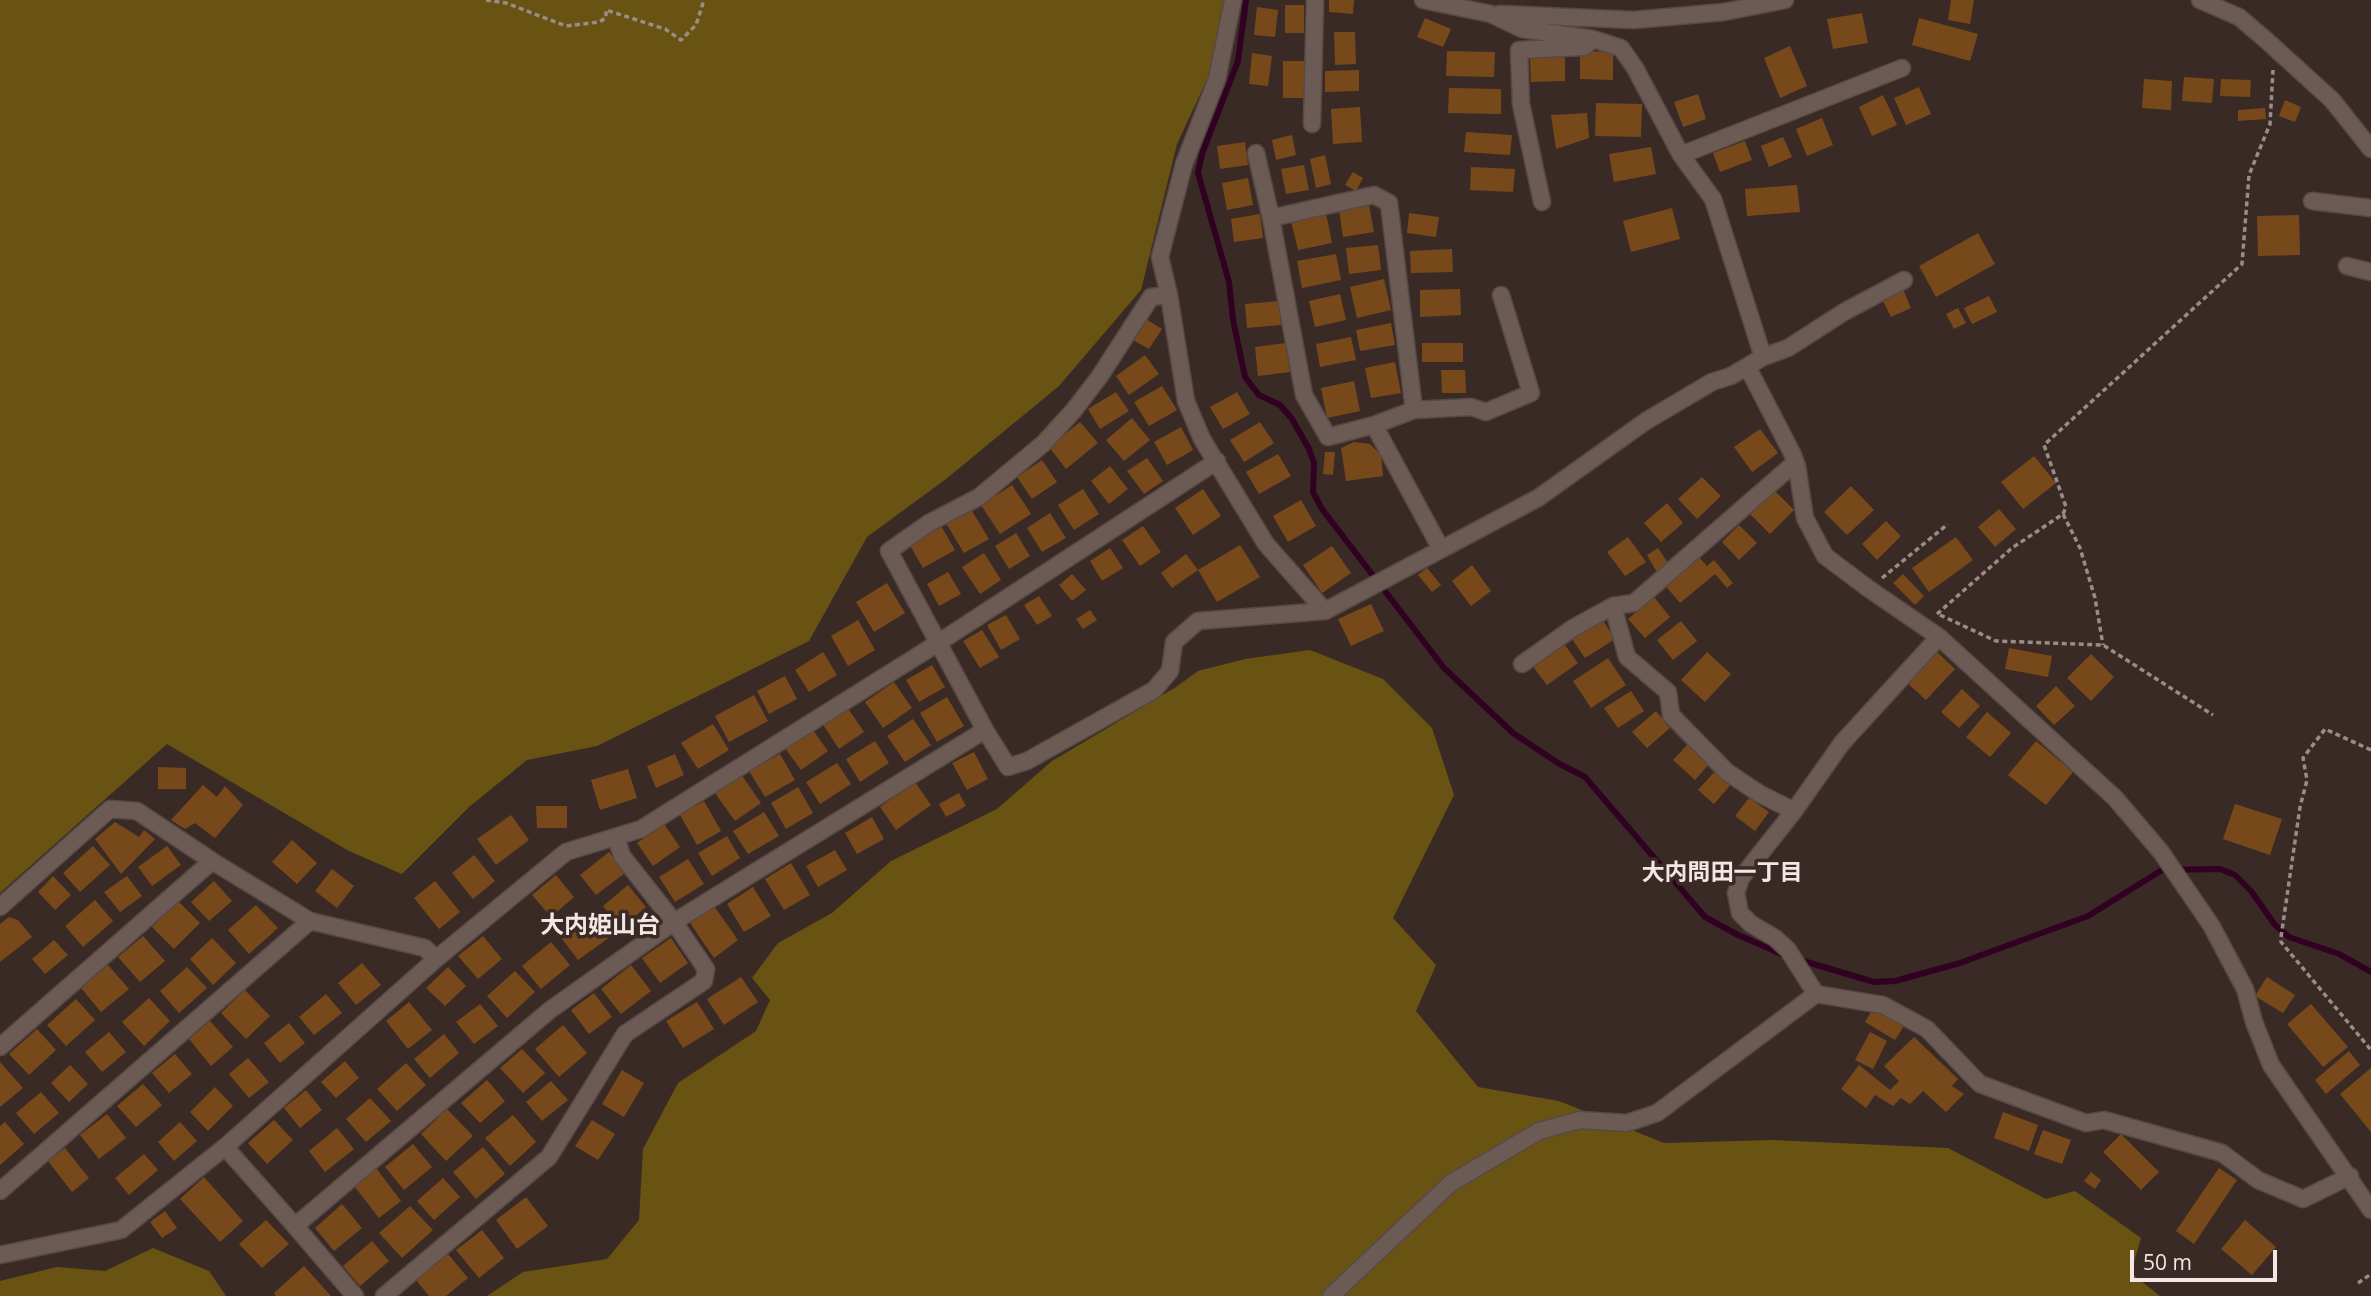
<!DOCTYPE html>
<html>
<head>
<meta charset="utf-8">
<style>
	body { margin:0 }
	#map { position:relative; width:2371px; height:1296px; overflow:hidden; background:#3a2a25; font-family:"Open Sans",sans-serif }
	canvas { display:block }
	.scale { position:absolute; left:2130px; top:1250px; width:147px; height:32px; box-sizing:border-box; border:4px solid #f2e7e4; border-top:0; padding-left:9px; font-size:21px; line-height:24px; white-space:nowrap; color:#f2e7e4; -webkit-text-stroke:5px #3a2a25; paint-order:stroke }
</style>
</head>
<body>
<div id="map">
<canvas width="2371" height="1296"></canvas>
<div class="scale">50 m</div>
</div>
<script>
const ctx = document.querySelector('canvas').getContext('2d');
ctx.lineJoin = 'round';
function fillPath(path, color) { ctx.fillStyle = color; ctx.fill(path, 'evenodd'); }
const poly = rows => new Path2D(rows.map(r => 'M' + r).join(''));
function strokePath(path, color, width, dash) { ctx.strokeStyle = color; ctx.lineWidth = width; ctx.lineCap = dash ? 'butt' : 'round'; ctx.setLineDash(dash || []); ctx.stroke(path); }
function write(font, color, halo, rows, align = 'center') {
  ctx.font = font + ' "Open Sans","Noto Sans JP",sans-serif'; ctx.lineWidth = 7; ctx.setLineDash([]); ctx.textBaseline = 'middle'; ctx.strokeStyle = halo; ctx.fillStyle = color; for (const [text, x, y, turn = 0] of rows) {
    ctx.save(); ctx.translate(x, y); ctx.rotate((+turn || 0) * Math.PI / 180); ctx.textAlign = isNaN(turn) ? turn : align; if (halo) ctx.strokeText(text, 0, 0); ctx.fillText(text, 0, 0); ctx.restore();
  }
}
const green = poly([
	[0,0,1228,0,1211,71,1177,144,1141,290,1059,386,946,479,867,537,809,641,597,746,527,760,469,807,402,874,349,851,167,744,0,893],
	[1310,650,1383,679,1432,728,1454,795,1393,918,1436,965,1416,1011,1478,1087,1559,1101,1664,1143,1772,1140,1948,1148,2046,1199,2075,1191,2141,1238,2131,1273,2160,1296,487,1296,523,1272,607,1259,639,1220,643,1149,678,1083,756,1031,770,1000,752,978,778,943,832,913,891,861,997,809,1052,761,1176,687,1198,671,1245,659],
	[153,1248,209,1271,226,1296,0,1296,0,1281,57,1267,105,1271]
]);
const stream = poly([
	[1246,0,1238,61,1202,154,1198,173,1229,282,1233,320,1245,377,1259,395,1280,405,1292,419,1309,449,1314,463,1313,492,1322,509,1444,668,1513,733,1558,763,1585,777,1705,917,1738,935,1786,956],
	[1800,960,1874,982,1895,981,1960,963,2088,916,2162,870,2220,869,2235,875,2251,891,2275,925,2289,937,2339,954,2371,972]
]);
const building = poly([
	[1329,0,1354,0,1353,14,1329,12],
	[1951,0,1974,0,1970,24,1948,20],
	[1285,5,1304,5,1304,33,1285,33],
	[1257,7,1278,10,1275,37,1254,35],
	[1862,13,1868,43,1833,49,1827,19],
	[1425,18,1451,29,1443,47,1417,37],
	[1919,18,1978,34,1970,61,1912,45],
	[1334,32,1355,32,1356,64,1335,65],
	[1790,46,1807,86,1780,98,1764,58],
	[1447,51,1495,52,1494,77,1446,76],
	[1580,51,1613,52,1613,80,1580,79],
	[1252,53,1272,56,1268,86,1249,84],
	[1565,57,1565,81,1531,82,1530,58],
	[1283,61,1304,61,1304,98,1283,98],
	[1359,70,1359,91,1325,92,1325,71],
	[2184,77,2214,79,2212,103,2182,101],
	[2144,79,2172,81,2171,110,2142,108],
	[2221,79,2251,80,2250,97,2220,96],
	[1919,87,1931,114,1906,125,1894,98],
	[1449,88,1501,89,1501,114,1448,113],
	[1698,94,1706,119,1683,127,1674,102],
	[1883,95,1897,125,1872,136,1859,107],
	[2285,100,2301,107,2295,122,2279,116],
	[1596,103,1642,104,1641,137,1595,136],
	[1360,107,1362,142,1333,144,1331,109],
	[2265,108,2266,119,2238,121,2238,110],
	[1587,113,1589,138,1556,149,1551,115],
	[1822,118,1833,145,1807,156,1796,129],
	[1466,132,1512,135,1510,155,1464,152],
	[1292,135,1296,155,1276,160,1272,140],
	[1783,137,1792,157,1769,167,1761,146],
	[1745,141,1752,160,1720,172,1713,153],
	[1245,142,1248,165,1220,169,1217,146],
	[1651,147,1656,174,1614,182,1609,154],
	[1325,155,1331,184,1316,188,1310,159],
	[1304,165,1309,190,1286,194,1281,169],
	[1471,167,1515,169,1513,192,1470,190],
	[1353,172,1363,178,1356,191,1345,185],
	[1248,178,1253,205,1227,210,1222,183],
	[1797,185,1800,212,1747,216,1745,189],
	[1369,205,1374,232,1343,237,1339,210],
	[1672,208,1680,239,1631,252,1623,221],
	[1326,213,1332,243,1298,250,1291,221],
	[1409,213,1439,217,1436,237,1407,233],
	[1260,214,1263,238,1234,242,1231,219],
	[2299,215,2300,255,2258,256,2257,216],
	[1978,233,1995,264,1936,297,1919,266],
	[1378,245,1381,270,1349,274,1346,248],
	[1452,249,1453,272,1411,273,1410,251],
	[1336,254,1341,280,1302,288,1297,261],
	[1384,279,1391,310,1357,318,1350,287],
	[1460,289,1461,315,1420,317,1420,290],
	[1903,289,1911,308,1891,317,1882,299],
	[1340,294,1346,320,1315,327,1309,301],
	[1989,296,1997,312,1972,324,1964,308],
	[1279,301,1281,325,1247,328,1245,304],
	[1958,308,1966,323,1954,329,1946,314],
	[1146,319,1162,329,1149,349,1133,340],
	[1391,323,1395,345,1360,351,1356,330],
	[1351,337,1356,360,1320,367,1316,344],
	[1286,343,1290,372,1258,376,1255,347],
	[1422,343,1463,343,1463,362,1422,362],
	[1145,355,1159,374,1129,395,1116,376],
	[1395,362,1401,393,1371,398,1365,368],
	[1441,370,1465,370,1466,393,1442,393],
	[1354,381,1360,411,1327,418,1321,388],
	[1162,386,1177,410,1149,426,1134,402],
	[1116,392,1129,411,1100,429,1088,409],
	[1237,392,1250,414,1223,429,1210,407],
	[1132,418,1150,440,1124,461,1106,440],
	[1080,422,1098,443,1066,469,1049,447],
	[1260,422,1274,443,1244,462,1230,440],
	[1181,427,1193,450,1167,465,1154,442],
	[1760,429,1778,453,1752,472,1734,447],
	[1354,442,1370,444,1381,455,1383,476,1346,481,1341,448],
	[1325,452,1335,452,1333,475,1323,474],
	[1278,454,1291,476,1259,494,1246,472],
	[2034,456,2056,483,2023,509,2001,482],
	[1147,458,1163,481,1144,494,1127,471],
	[1042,460,1057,482,1032,499,1017,477],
	[1110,466,1128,489,1109,504,1091,481],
	[1702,477,1721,496,1697,519,1678,499],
	[1012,485,1031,514,1000,534,981,505],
	[1851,486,1874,510,1847,535,1824,512],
	[1083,489,1099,514,1074,530,1058,505],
	[1203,489,1221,516,1193,535,1175,508],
	[1774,490,1794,510,1770,534,1750,514],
	[1301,500,1316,526,1288,542,1273,516],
	[1667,503,1683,523,1661,542,1644,523],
	[969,506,989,539,964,553,944,520],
	[1999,509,2016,529,1995,547,1978,527],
	[1050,513,1066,538,1042,552,1027,528],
	[1886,521,1901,536,1877,560,1862,544],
	[940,524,955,550,923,568,908,542],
	[1739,525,1757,543,1739,560,1722,542],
	[1143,526,1161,552,1140,566,1122,540],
	[1016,533,1030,556,1009,569,995,546],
	[1628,537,1646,562,1625,576,1607,552],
	[1956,537,1973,560,1929,592,1912,568],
	[1240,545,1260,577,1217,602,1198,570],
	[1332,546,1351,573,1322,593,1303,565],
	[1110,548,1123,568,1102,581,1090,561],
	[1658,548,1670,566,1658,574,1647,555],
	[984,553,1001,580,980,594,962,567],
	[1186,554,1198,570,1172,588,1161,573],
	[1698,556,1707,566,1714,560,1733,583,1727,588,1715,574,1680,603,1664,584],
	[1472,565,1491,591,1471,606,1452,581],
	[1427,568,1441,585,1432,592,1418,575],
	[948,572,961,594,939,606,927,584],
	[1072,574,1086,590,1072,601,1059,585],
	[1903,574,1924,596,1915,605,1893,583],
	[887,583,905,613,874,632,856,602],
	[1039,596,1052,616,1037,625,1024,605],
	[1654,597,1670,617,1645,638,1628,619],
	[1371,604,1384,631,1351,646,1338,619],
	[1090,610,1097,620,1083,629,1076,619],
	[1006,615,1020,639,1001,650,987,625],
	[1600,616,1615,639,1585,658,1570,636],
	[858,620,875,650,848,666,831,636],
	[1681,621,1697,641,1673,660,1657,640],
	[982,630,999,657,980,668,963,641],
	[1562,641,1578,663,1547,685,1531,664],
	[2009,648,2052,656,2048,677,2005,669],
	[1935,650,1955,669,1926,700,1905,681],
	[823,652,837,675,809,692,795,670],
	[1707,652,1731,674,1705,702,1681,680],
	[2091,654,2114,677,2091,701,2067,678],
	[1608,658,1626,685,1591,708,1573,681],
	[932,665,945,687,919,702,906,680],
	[785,676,797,699,769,714,757,691],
	[894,682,912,708,883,728,865,702],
	[2056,686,2075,706,2054,725,2036,706],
	[1962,689,1980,706,1959,728,1941,712],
	[1631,691,1644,711,1618,728,1604,708],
	[754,695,768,721,729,742,715,716],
	[947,697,964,726,937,742,920,713],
	[847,707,864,732,839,749,822,723],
	[1656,711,1670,728,1647,748,1632,732],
	[1987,712,2011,733,1990,757,1966,737],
	[913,719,931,745,905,762,887,736],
	[713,724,729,750,698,769,681,743],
	[812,729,828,751,801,770,785,748],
	[875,741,889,763,860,782,846,759],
	[2036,741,2073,772,2046,805,2008,775],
	[1689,743,1711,762,1695,780,1673,760],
	[974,752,988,779,967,790,952,763],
	[675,754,684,775,656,788,647,766],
	[780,754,795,780,765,797,749,771],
	[837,763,851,784,820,804,806,782],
	[158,767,186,768,186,789,158,789],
	[628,769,637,798,600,810,591,780],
	[1717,769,1733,782,1714,804,1698,790],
	[741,774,761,803,735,821,715,793],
	[915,782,931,805,896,830,880,807],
	[203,785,217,797,225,786,243,805,215,838,195,823,185,829,171,820],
	[798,787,813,813,786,829,771,803],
	[959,793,966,806,946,817,939,804],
	[1749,798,1769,812,1755,831,1735,816],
	[704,801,721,831,697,845,680,815],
	[2235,804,2282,819,2270,855,2223,839],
	[536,806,567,806,567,828,537,828],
	[764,812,779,836,748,854,733,831],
	[511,815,529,840,496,865,477,839],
	[872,817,884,839,857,854,845,833],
	[115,822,139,837,144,830,155,839,121,874,95,839],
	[664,824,680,847,653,866,637,843],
	[727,836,740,858,712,876,698,853],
	[292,840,317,863,297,884,272,862],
	[93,846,110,865,80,892,63,873],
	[167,846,181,865,152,886,138,867],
	[835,850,847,870,818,887,806,866],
	[609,852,625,873,596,895,580,875],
	[474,855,495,881,473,899,452,873],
	[688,859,704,884,675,902,659,877],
	[791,863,810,895,784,910,765,879],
	[332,869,354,886,337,908,315,891],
	[556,875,574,897,551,917,532,895],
	[53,876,71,895,55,910,38,892],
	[127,876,142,896,120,912,104,892],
	[214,881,232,901,209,921,191,902],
	[435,881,460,912,439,929,414,898],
	[628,885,646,907,621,928,603,906],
	[753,887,771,916,744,932,727,904],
	[95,900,113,921,83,947,65,926],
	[178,901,200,923,174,949,152,927],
	[256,905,278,928,249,954,228,930],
	[714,906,738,940,714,958,690,923],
	[591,912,610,937,578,960,560,936],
	[9,917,18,920,32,937,0,962,0,924],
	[143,936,165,961,140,982,118,957],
	[483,936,502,959,478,979,458,956],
	[212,938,236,963,213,985,190,959],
	[671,938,688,963,660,983,642,958],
	[54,940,68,955,45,974,32,959],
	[551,942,570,965,541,989,522,966],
	[362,963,381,985,356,1005,338,983],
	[108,965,129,989,101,1012,81,988],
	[631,965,651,991,621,1014,601,989],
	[187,967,207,988,179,1013,160,991],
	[448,967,466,986,445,1006,426,988],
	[515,971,535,992,507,1018,487,996],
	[741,977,758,1002,724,1025,707,999],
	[2267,977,2295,995,2283,1013,2255,996],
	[245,990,270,1016,246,1039,221,1013],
	[594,993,612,1017,589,1034,571,1010],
	[326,994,342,1013,314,1035,299,1017],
	[149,998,170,1021,144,1046,122,1022],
	[76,999,95,1020,66,1046,47,1025],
	[409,1002,432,1030,408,1049,386,1021],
	[697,1002,714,1029,683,1048,666,1021],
	[480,1004,498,1026,474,1044,456,1022],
	[2311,1004,2348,1047,2323,1067,2287,1024],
	[1874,1007,1904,1026,1895,1040,1865,1022],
	[210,1021,233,1047,211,1066,189,1039],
	[289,1023,305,1043,280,1063,264,1043],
	[563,1025,587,1053,559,1077,535,1049],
	[37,1029,56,1050,29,1075,9,1054],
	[109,1032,126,1052,102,1072,85,1052],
	[1870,1032,1887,1041,1873,1069,1855,1060],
	[444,1034,459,1053,430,1078,414,1059],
	[1914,1037,1958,1079,1952,1086,1964,1094,1946,1112,1923,1091,1910,1104,1901,1098,1893,1106,1875,1095,1866,1108,1841,1089,1859,1065,1890,1090,1899,1081,1884,1066],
	[522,1049,545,1073,523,1093,500,1068],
	[2349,1051,2360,1065,2326,1094,2315,1080],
	[175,1054,192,1074,169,1093,152,1073],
	[248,1058,269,1082,249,1098,229,1074],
	[345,1061,359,1078,336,1098,321,1082],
	[0,1062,23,1088,0,1107],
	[406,1063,426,1085,397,1111,377,1089],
	[70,1065,88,1084,69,1102,51,1083],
	[2371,1068,2371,1132,2340,1094],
	[622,1070,644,1083,624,1117,602,1104],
	[487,1080,505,1101,480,1123,461,1103],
	[551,1081,568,1100,542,1121,526,1102],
	[143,1084,162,1105,136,1127,117,1106],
	[215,1087,233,1106,208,1131,190,1112],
	[306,1090,322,1110,300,1128,284,1108],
	[41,1092,59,1113,34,1134,16,1113],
	[370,1098,391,1121,366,1142,346,1119],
	[447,1109,473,1136,446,1161,421,1134],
	[2003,1112,2038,1125,2029,1151,1994,1138],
	[107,1114,126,1138,99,1159,80,1135],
	[513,1115,536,1142,510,1166,485,1138],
	[274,1120,293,1140,267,1164,248,1143],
	[592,1120,615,1134,598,1160,575,1146],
	[5,1122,24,1144,0,1165,0,1126],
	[180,1122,197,1141,174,1161,158,1142],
	[337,1128,354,1149,325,1172,309,1151],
	[2043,1130,2071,1140,2062,1164,2034,1154],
	[2121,1134,2159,1172,2141,1190,2103,1152],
	[413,1144,432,1167,404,1190,385,1167],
	[483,1147,505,1174,476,1199,453,1172],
	[65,1148,89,1178,72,1192,48,1161],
	[144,1154,158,1170,129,1195,115,1178],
	[376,1168,401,1201,379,1218,354,1186],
	[2219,1168,2237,1180,2194,1244,2176,1231],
	[2091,1172,2101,1180,2095,1189,2084,1181],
	[204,1177,243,1221,220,1242,180,1199],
	[443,1178,460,1197,434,1220,417,1201],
	[526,1197,548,1226,517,1249,496,1220],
	[342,1204,362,1228,334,1251,315,1228],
	[410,1206,433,1230,402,1258,379,1233],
	[165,1211,177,1228,162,1238,150,1222],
	[266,1220,289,1244,262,1268,239,1244],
	[2245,1220,2276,1247,2252,1275,2221,1249],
	[482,1230,504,1258,479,1278,456,1250],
	[372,1241,389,1261,360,1286,343,1266],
	[448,1254,468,1278,446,1296,429,1296,416,1280],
	[304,1266,331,1296,276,1296,274,1293]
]);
const path = poly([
	[486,0,506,3,566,26,599,22,606,18,606,10,665,29,681,40,696,25,704,0],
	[2063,514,2066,507,2044,445,2242,264,2249,175,2270,124,2273,70],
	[1882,578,1948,524],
	[1937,614,2012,548,2063,514,2080,548,2095,598,2103,645],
	[1940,615,1996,641,2103,645,2213,715],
	[2371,750,2325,729,2303,758,2307,780,2300,807,2281,937,2281,942,2371,1050],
	[2358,1283,2371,1274]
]);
const minor = poly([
	[1233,0,1217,79,1184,164,1160,257,1169,295,1186,401,1202,439,1266,544,1325,611],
	[2200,0,2239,17,2266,40,2332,100,2371,149],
	[1500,14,1634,20,1724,12,1785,0],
	[1312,124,1315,0],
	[1256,153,1271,218,1304,395,1328,437,1374,425,1441,549],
	[1681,155,1902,68],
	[2312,201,2371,208],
	[1542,202,1521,104,1519,50,1584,47,1593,39],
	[1271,218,1374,195,1389,203,1414,410],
	[2347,266,2371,272],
	[1169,295,1151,297,1100,376,1074,410,1044,443,979,497,929,523,889,551,985,730,1008,767,1027,761,1154,690,1170,671,1174,642,1198,621,1325,611,1538,498,1646,421,1712,382,1731,376,1763,357,1713,199,1681,155,1635,68,1621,48,1593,39,1522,29,1491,14,1423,0],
	[1763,357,1788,348,1844,312,1904,280],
	[1748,368,1792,453,1797,466,1805,518,1825,556,1869,589,1939,637,2115,798,2161,852,2211,925,2245,989,2254,1022,2271,1065,2371,1210],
	[1374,425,1414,410,1471,407,1486,412,1531,393,1501,295],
	[1613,606,1627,657,1668,692,1671,715,1727,772,1760,794,1794,811],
	[1522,664,1573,628,1613,606,1634,603,1789,468,1797,466],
	[985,730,674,922,550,1010,295,1226,225,1147,436,959,566,852,641,829,938,643,1217,461],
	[0,907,110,809,137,811,212,861,310,921,425,948,436,959],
	[1816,994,1788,950,1775,938,1751,924,1740,913,1736,893,1741,878,1794,811,1842,743,1939,637],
	[0,1047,212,861],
	[0,1191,310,921],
	[295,1226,355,1296],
	[0,1255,121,1230,225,1147],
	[384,1296,549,1157,625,1034,704,981,706,969,674,922,622,856,616,837],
	[1331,1296,1451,1183,1539,1131,1580,1120,1627,1123,1657,1113,1816,994,1883,1005,1927,1029,1980,1084,2086,1123,2104,1120,2222,1153,2258,1180,2303,1199,2350,1176]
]);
const neighbourhoodNames = [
	["大内問田一丁目",1722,873]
];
const quarterNames = [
	["大内姫山台",600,926]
];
fillPath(green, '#695312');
strokePath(stream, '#300121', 6);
fillPath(building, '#77491a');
strokePath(minor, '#574946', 19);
strokePath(path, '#9a8c88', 3.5, [5, 3.5]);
strokePath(minor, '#6c5a54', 16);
write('bold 23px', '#f2e7e4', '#3a2a25', neighbourhoodNames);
write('bold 24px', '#f2e7e4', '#3a2a25', quarterNames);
</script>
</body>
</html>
